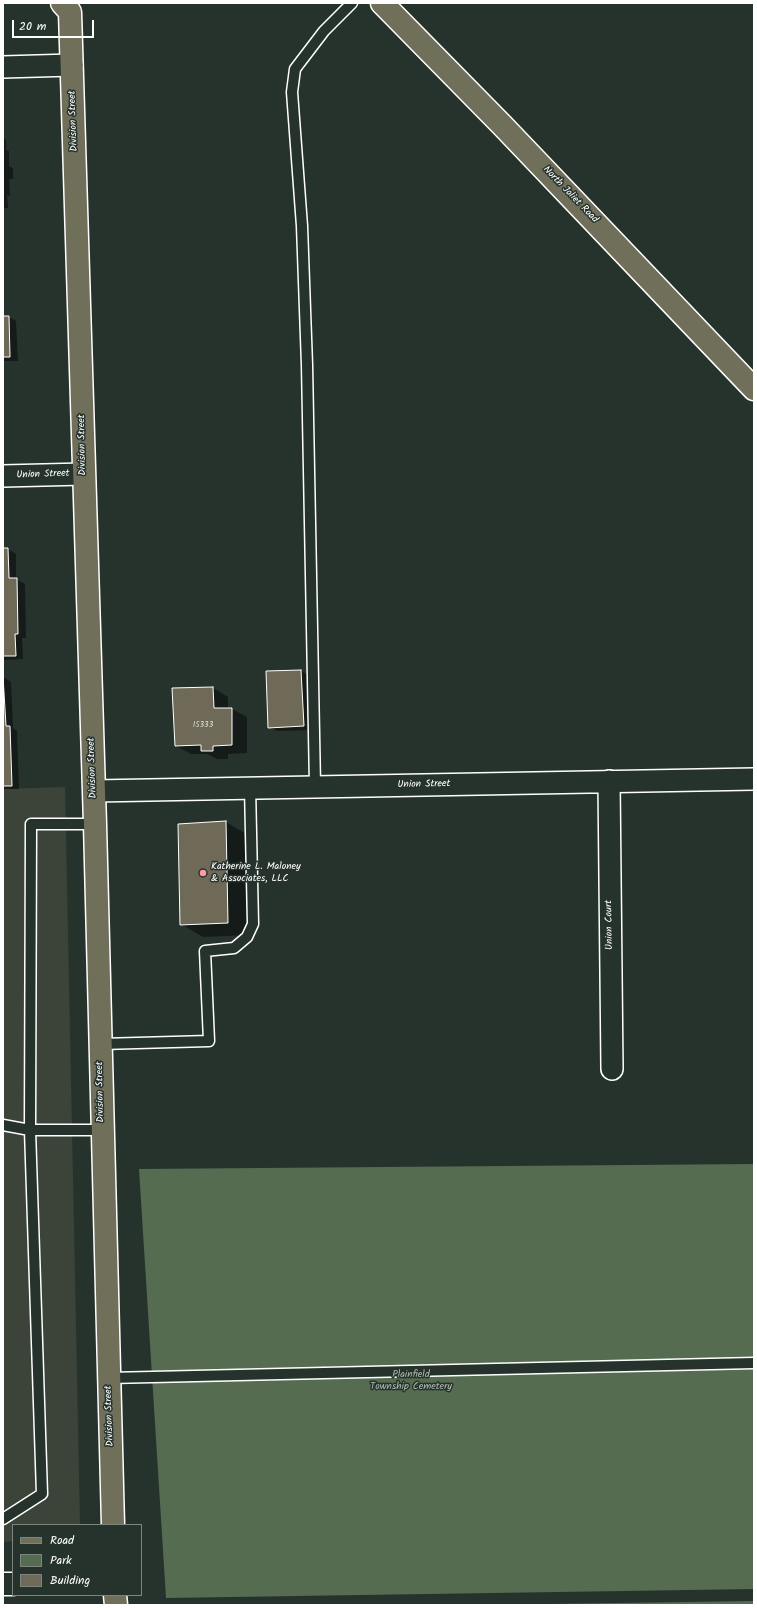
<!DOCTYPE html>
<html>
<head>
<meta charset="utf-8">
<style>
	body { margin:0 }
	#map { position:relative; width:757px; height:1608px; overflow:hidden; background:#26332d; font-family:Kalam,sans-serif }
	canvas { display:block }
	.frame { position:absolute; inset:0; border:4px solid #fff; pointer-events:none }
	.legend { position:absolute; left:12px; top:1524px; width:130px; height:72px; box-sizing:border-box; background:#26332d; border:1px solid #7d8581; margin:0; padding:5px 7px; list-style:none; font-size:12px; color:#fff }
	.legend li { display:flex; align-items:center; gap:8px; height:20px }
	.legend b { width:20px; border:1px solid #7d8581 }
	.scale { position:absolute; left:12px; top:20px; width:82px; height:18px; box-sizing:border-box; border:2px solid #fff; border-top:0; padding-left:5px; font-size:12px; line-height:14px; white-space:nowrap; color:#fff; -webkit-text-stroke:3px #26332d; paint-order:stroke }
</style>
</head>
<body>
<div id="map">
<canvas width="757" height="1608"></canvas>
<div class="frame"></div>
<ul class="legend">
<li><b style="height:5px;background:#706f59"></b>Road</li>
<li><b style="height:11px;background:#556c51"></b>Park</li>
<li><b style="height:11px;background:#6e6a57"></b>Building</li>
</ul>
<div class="scale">20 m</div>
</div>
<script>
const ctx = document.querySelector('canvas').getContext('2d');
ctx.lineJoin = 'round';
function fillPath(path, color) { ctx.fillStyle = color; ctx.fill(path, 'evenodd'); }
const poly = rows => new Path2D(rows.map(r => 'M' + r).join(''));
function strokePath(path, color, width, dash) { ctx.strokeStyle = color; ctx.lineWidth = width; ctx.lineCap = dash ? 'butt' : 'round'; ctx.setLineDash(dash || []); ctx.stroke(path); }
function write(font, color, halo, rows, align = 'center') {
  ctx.font = font + ' Kalam,sans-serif'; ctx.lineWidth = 3; ctx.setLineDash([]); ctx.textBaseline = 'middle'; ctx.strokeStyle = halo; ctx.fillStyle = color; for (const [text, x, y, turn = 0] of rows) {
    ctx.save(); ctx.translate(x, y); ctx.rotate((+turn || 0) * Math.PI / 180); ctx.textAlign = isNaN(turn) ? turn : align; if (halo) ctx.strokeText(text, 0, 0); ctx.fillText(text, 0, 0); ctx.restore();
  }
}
const built = poly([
	[65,787,80,1525,13,1525,13,1541,3,1542,3,789]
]);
const green = poly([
	[754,1164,754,1589,166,1598,139,1169],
	[754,1601,754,1605,482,1605]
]);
const shadow = poly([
	[3,138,6,140,6,150,9,151,9,166,13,168,13,179,9,179,10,196,7,195,8,208,3,208],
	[3,317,9,317,16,321,18,361,3,361],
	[3,549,8,549,16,554,16,579,25,584,26,638,22,638,23,659,3,660],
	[301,671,308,675,311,730,277,731,269,727],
	[3,677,11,682,13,728,17,731,19,789,3,789],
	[213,688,228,697,228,709,232,709,247,717,247,753,228,754,228,759,217,759,208,754,191,754,176,746],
	[226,822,248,835,250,935,203,937,181,924]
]);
const building = poly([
	[3,316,9,316,10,357,3,357,3,316],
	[3,548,8,548,9,578,17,578,18,634,15,634,16,656,3,656,3,548],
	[301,670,304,726,268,728,266,671,301,670],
	[3,676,6,726,10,726,12,786,3,786,3,676],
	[213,687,214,708,232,708,232,745,213,746,213,751,201,751,201,745,175,746,172,688,213,687],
	[226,821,228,923,180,925,178,824,226,821]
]);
const lane = poly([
	[315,786,307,365,302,226,292,92,295,69,324,31,352,3],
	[101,1044,209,1041,205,951,234,948,247,937,253,924,250,787],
	[3,1125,30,1130,102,1130],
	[109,1378,754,1363],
	[3,1519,42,1494,30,1130,31,824,95,824]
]);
const street = poly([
	[3,67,72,65],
	[3,476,84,474],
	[609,781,612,1069],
	[94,791,754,779]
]);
const secondary = poly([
	[3,1584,13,1584]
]);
const primary = poly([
	[62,3,70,12,95,824,113,1525],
	[382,3,502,125,754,389],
	[115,1595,116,1605]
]);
const markers = [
	[203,873,4,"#ff9aa2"]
];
const numberNames = [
	["15333",203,726]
];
const streetNames = [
	["Division Street",74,121,-92],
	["North Joliet Road",570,195,46],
	["Division Street",83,445,-91],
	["Union Street",43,475,-2],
	["Division Street",93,768,-92],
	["Union Street",424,785,-1],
	["Union Court",610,925,-91],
	["Division Street",101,1092,-91],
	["Division Street",110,1416,-92]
];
const poiNames = [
	["Katherine L. Maloney",211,867],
	["& Associates, LLC",211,879]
];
const parkNames = [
	["Plainfield",411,1375],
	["Township Cemetery",411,1387]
];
fillPath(built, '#3c443a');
fillPath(green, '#556c51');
fillPath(shadow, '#0007');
fillPath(building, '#6e6a57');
strokePath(building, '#fff', 1);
strokePath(lane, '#fff', 13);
strokePath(street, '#fff', 24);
strokePath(secondary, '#fff', 25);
strokePath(primary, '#fff', 25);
strokePath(lane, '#26332d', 10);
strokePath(street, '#26332d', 21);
strokePath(secondary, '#26332d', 22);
strokePath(primary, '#706f59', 22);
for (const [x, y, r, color] of markers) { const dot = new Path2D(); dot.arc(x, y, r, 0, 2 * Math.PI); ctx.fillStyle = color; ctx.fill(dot); strokePath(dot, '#26332d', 1.5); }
write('8px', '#dbdad5', null, numberNames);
write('10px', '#fff', '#26332d', streetNames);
write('10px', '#fff', '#26332d', poiNames, 'left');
write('10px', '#b2bdb1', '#26332d', parkNames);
</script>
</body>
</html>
